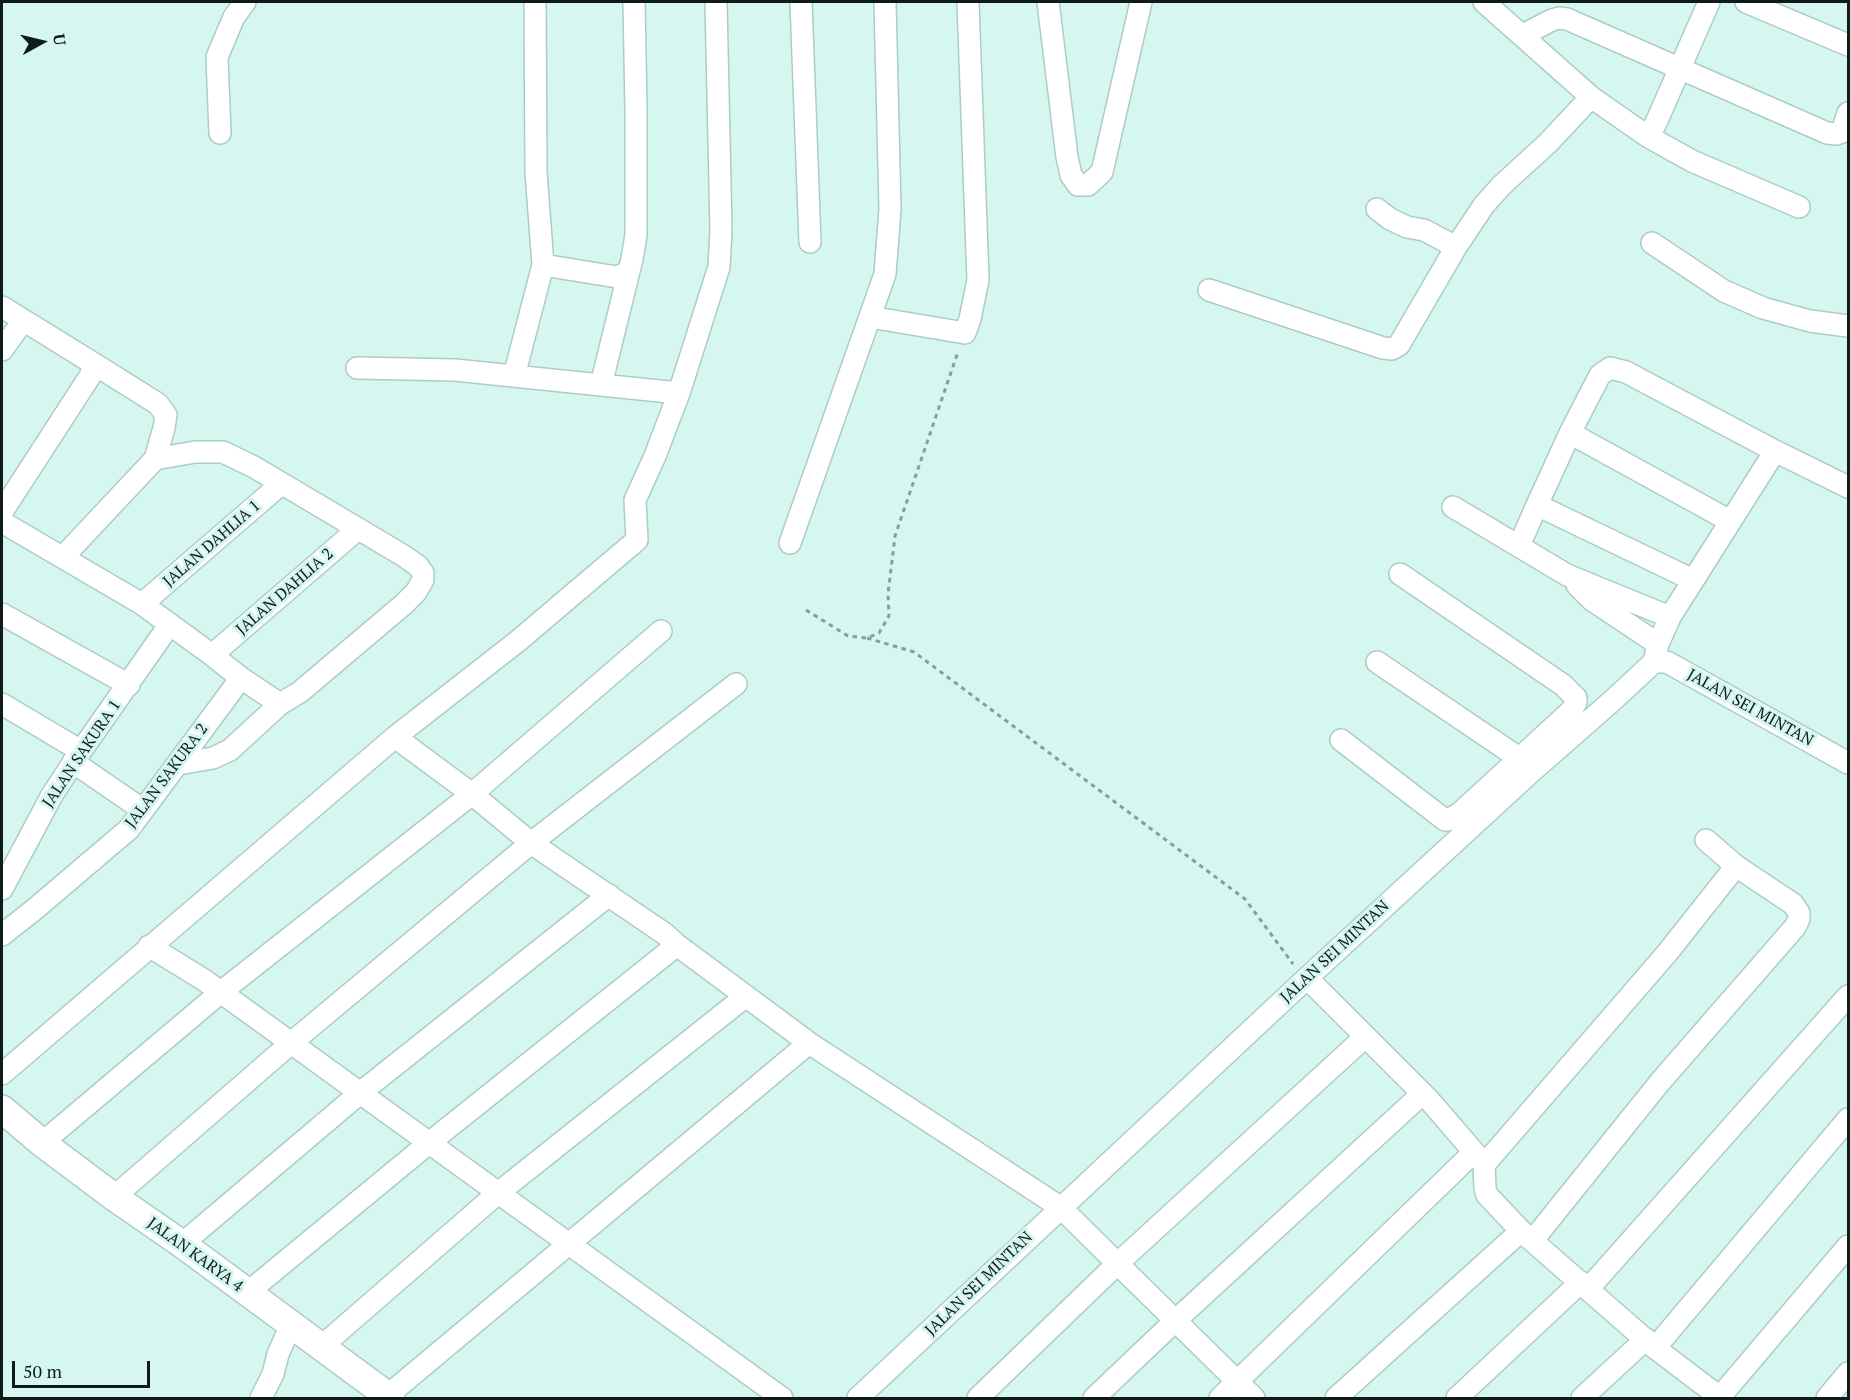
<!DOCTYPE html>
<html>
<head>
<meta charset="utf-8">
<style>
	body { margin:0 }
	#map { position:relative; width:1850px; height:1400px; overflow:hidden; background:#d6f6f0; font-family:"PT Serif",serif }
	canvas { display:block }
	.frame { position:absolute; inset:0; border:3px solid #0f1b19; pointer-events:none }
	.north { position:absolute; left:12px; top:12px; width:60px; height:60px; -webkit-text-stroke:4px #d6f6f0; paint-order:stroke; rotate:82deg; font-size:16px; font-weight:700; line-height:24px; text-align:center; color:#0f1b19 }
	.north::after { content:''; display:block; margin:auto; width:21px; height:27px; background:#0f1b19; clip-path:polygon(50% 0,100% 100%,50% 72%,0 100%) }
	.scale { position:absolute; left:12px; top:1361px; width:138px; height:27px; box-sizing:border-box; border:3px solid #0f1b19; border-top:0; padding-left:8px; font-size:18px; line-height:21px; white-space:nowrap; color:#0f1b19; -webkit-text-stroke:4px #d6f6f0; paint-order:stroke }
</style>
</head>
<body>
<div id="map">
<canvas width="1850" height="1400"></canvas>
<div class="frame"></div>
<div class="north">U</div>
<div class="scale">50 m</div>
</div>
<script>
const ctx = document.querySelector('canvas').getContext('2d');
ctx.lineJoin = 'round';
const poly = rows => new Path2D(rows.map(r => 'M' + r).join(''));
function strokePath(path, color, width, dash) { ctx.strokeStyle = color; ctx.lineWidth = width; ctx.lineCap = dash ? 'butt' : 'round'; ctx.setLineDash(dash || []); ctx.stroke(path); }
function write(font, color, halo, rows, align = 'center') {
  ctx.font = font + ' "PT Serif",serif'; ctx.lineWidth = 6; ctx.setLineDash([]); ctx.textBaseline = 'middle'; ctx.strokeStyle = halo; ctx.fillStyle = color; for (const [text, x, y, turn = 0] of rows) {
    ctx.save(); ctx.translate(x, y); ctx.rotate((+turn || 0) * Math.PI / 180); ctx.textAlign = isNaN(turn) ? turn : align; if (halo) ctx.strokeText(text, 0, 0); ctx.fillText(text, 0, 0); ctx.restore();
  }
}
const path = poly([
	[806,610,848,636,867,638,879,633,889,616,888,594,895,536,958,352],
	[867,638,914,652,1245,899,1293,964]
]);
const minor = poly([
	[801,2,810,242],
	[1048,2,1067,157,1071,175,1078,185,1088,185,1102,172,1141,2],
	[1484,2,1591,97,1647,136,1655,125,1709,2],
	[1746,2,1848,45],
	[1523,35,1552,20,1559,18,1567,19,1827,133,1836,134,1842,132,1848,113],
	[220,133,217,57,234,17,245,2],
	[1647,136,1692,161,1799,207],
	[1377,209,1390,219,1407,227,1424,230,1456,247],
	[1652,243,1724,291,1763,308,1810,321,1848,326],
	[543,265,617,277,628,272],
	[1209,290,1383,348,1392,349,1399,345,1456,247,1484,205,1502,185,1548,143,1591,97],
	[2,307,91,362,92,373,2,512],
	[870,317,965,333,970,319,978,280,968,2],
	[2,350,23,321],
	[357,368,455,370,679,393],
	[514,376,543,265,536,172,535,2],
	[601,385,632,259,636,235,636,111,634,2],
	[1570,433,1730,521],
	[1775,451,1848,487],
	[1453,507,1567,575,1670,617],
	[2,522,142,604,212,655,241,678,280,704,300,692,404,604,416,592,423,580,423,573,418,566,404,556,254,467,223,452,195,452,155,459],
	[790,543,885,274,890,209,885,2],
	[1519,546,1537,505],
	[63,557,155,459,164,428,166,415,158,404,91,362],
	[1577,585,1592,600,1658,644],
	[142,604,281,484],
	[2,614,129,685],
	[212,655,358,529],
	[1377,662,1519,758,1526,767],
	[1654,662,1658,644,1670,617,1775,451,1626,372,1610,368,1600,375,1570,433,1537,505,1693,580],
	[2,704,81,751],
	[395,737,472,794,531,843,665,934,677,945,809,1043,1060,1207,1254,1398],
	[1341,740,1445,820,1448,820,1460,813,1572,710,1576,702,1576,698,1563,685,1400,574],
	[73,762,143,810],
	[178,764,213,758,230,750,280,704],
	[1706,840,1736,866],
	[2,889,52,795,81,751,170,624],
	[2,935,35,909,129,829,241,678],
	[149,946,204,980,782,1398],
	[1307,978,1430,1101,1474,1152,1484,1165,1485,1188,1487,1195,1521,1231,1655,1348,1721,1398],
	[2,1074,395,737,518,641,637,540,635,500,655,456,679,393,719,267,721,231,716,2],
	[42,1143,221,992,472,794,661,631],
	[1484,1165,1668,952,1736,866,1793,904,1799,913,1799,919,1795,927,1660,1082,1533,1240],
	[114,1197,291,1043,531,843,736,684],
	[182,1244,360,1093,609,895],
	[1589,1288,1848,996],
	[247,1293,429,1143,677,945],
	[322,1346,498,1193,746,996],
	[1655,1348,1848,1119],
	[387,1396,809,1043],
	[261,1398,273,1374,278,1354,291,1325],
	[858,1398,1307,978,1531,772,1612,701,1654,662,1667,662,1848,763],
	[978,1398,1117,1264,1365,1037],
	[1094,1398,1175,1321,1422,1094],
	[1220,1398,1474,1152],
	[1336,1398,1521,1231],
	[1457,1398,1581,1282],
	[1582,1398,1646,1339],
	[1719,1398,1848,1246],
	[1827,1398,1848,1373]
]);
const major = poly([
	[2,1109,42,1143,114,1197,182,1244,391,1398]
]);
const streetNames = [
	["JALAN DAHLIA 1",212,544,-41],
	["JALAN DAHLIA 2",285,592,-41],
	["JALAN SEI MINTAN",1750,708,29],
	["JALAN SAKURA 1",82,754,-56],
	["JALAN SAKURA 2",167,776,-53],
	["JALAN SEI MINTAN",1335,952,-43],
	["JALAN KARYA 4",195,1255,36],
	["JALAN SEI MINTAN",979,1284,-44]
];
strokePath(minor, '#adccc7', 24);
strokePath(major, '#adccc7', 30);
strokePath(path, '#879f9b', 3, [4.5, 4.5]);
strokePath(minor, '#fff', 21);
strokePath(major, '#fff', 27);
write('16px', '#0f1b19', '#d6f6f0', streetNames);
</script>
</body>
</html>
